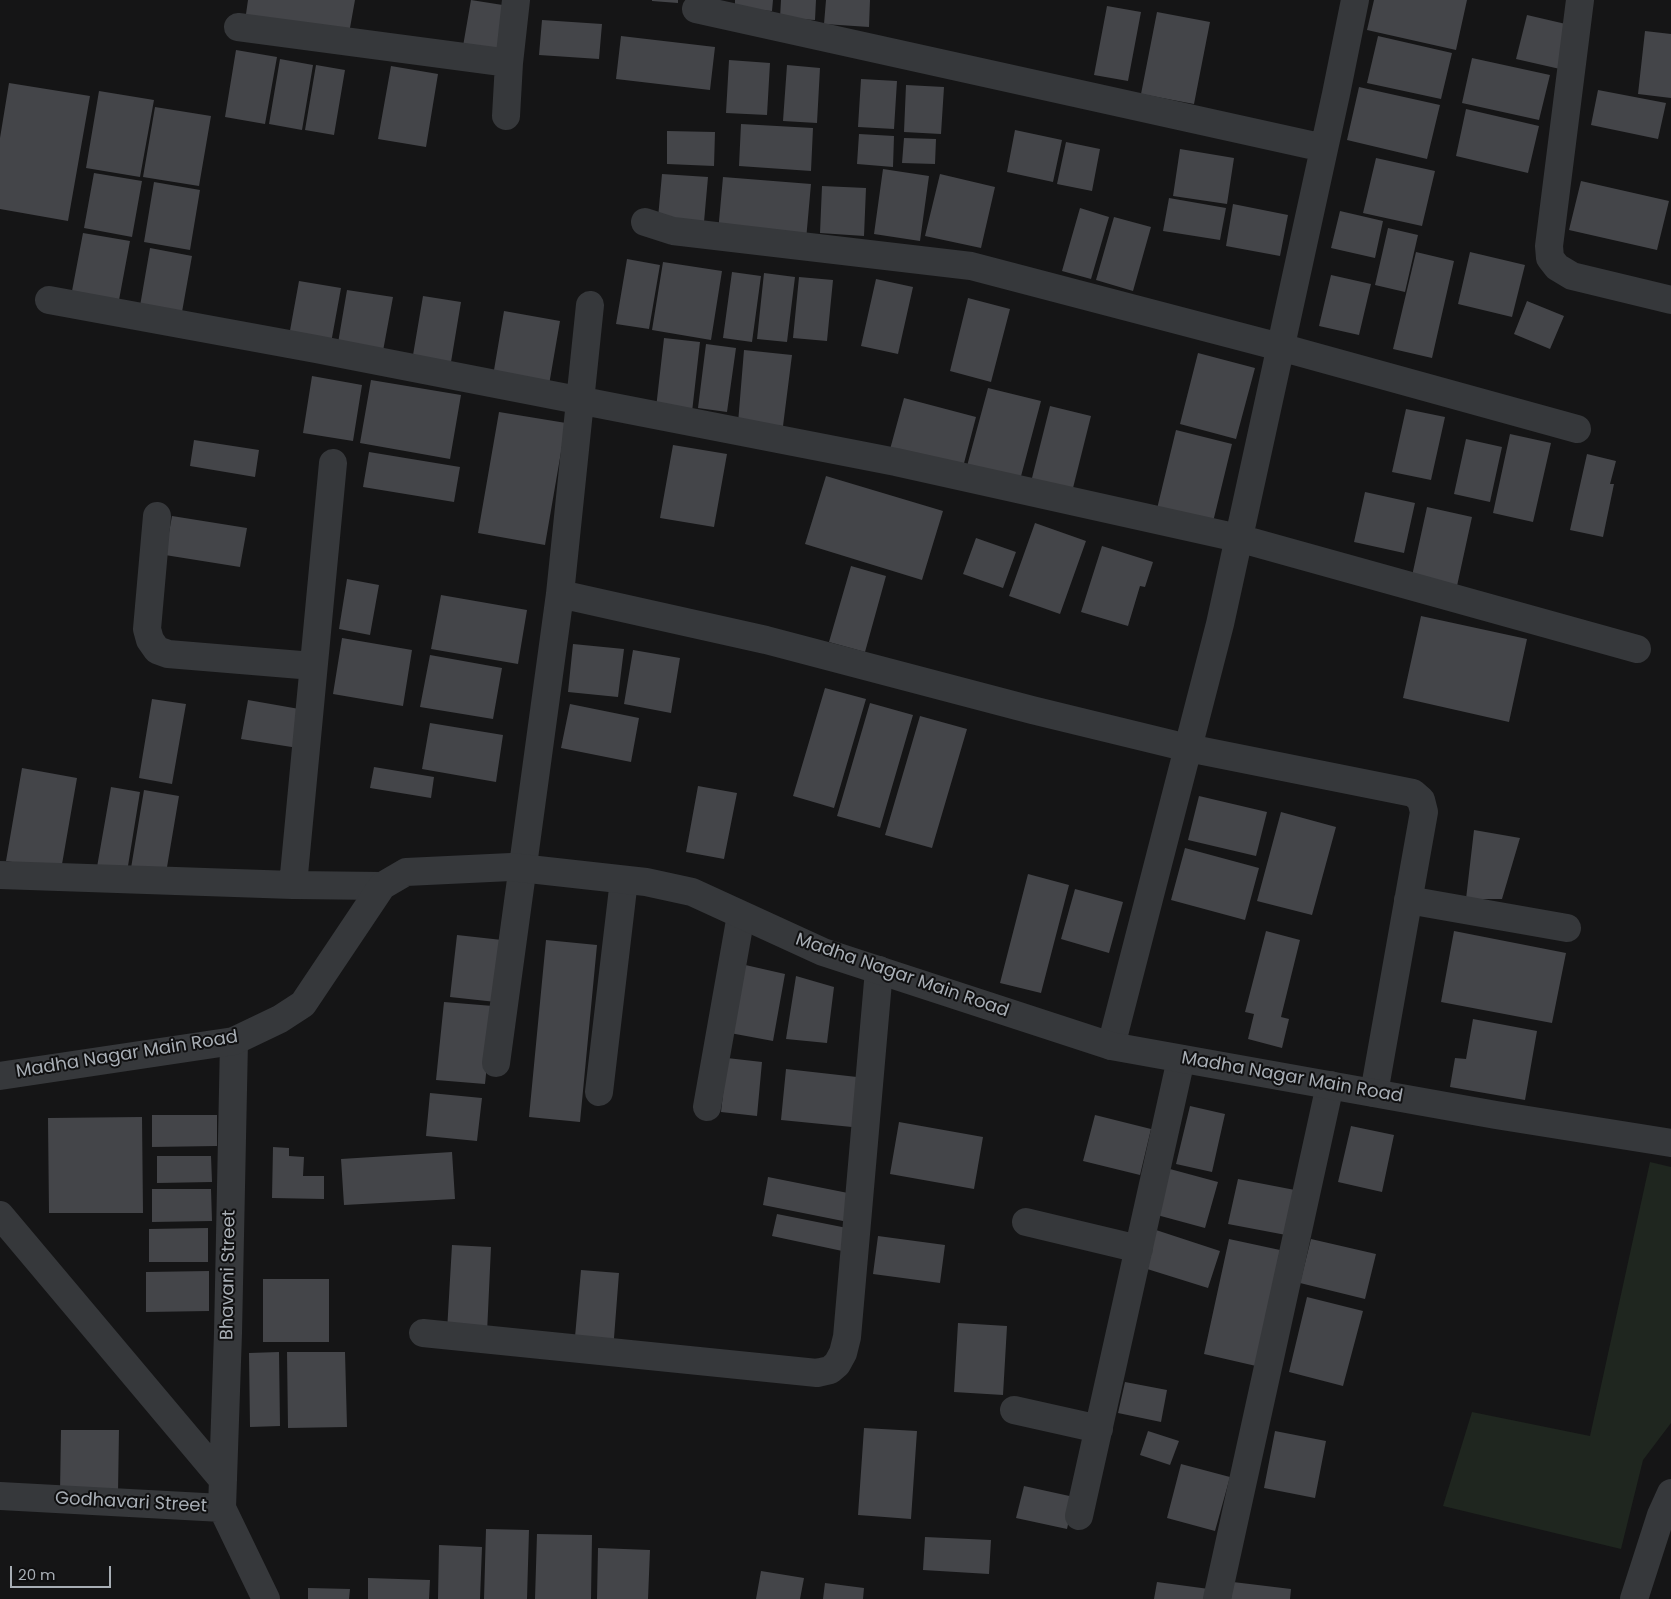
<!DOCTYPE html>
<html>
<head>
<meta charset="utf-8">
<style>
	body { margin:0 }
	#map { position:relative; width:1671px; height:1599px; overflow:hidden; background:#151516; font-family:Poppins,sans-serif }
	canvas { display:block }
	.scale { position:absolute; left:10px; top:1566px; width:101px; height:22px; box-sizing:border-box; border:2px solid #a8aeb5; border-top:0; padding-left:6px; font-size:15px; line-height:18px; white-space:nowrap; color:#a8aeb5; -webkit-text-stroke:4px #101011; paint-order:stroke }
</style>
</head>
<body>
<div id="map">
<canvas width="1671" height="1599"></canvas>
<div class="scale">20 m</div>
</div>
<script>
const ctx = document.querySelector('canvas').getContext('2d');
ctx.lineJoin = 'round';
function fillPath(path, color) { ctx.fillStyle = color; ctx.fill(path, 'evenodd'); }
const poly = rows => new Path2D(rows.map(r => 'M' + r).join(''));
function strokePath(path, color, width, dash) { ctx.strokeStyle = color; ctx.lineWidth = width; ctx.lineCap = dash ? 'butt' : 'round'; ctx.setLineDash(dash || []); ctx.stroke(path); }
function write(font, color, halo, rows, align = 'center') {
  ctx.font = font + ' Poppins,sans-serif'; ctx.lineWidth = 4; ctx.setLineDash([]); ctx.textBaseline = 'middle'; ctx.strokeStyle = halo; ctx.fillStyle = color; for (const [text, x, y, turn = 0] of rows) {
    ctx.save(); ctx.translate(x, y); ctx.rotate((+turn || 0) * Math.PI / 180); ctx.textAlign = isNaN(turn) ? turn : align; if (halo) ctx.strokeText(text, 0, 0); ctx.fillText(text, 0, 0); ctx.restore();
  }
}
const green = poly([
	[1650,1162,1671,1167,1671,1423,1643,1460,1621,1549,1443,1506,1472,1412,1590,1436]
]);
const building = poly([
	[248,0,355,0,348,39,245,21],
	[471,0,509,6,500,59,462,52],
	[652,0,678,0,678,3,652,1],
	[735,0,773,0,772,11,735,9],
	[781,0,816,0,815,20,780,18],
	[826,0,870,0,869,27,824,24],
	[1374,0,1467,0,1456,50,1367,30],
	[1107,6,1141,12,1128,81,1094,75],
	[1157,12,1210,22,1194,104,1141,94],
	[1527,15,1570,25,1560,69,1516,59],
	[542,20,602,24,599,59,539,55],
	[1645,31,1671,34,1671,98,1638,94],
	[621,36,715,47,710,90,616,79],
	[1378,36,1452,53,1441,99,1367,83],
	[236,50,277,57,265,124,225,117],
	[1472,58,1550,75,1539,120,1462,103],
	[280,59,313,65,302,130,269,124],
	[729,60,770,63,767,115,726,113],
	[316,65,345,70,334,135,305,130],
	[787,65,820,68,817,123,783,121],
	[391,66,438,74,426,147,378,139],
	[861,79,897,81,894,129,858,127],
	[9,83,90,96,68,221,0,209,0,138],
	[906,85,944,87,941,134,904,132],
	[1359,87,1440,105,1427,159,1347,140],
	[1598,90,1666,103,1658,139,1591,125],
	[99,91,154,100,140,177,86,168],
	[155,107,211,116,199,186,143,177],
	[1466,109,1539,126,1528,173,1456,156],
	[741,124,813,128,811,171,739,166],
	[1015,130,1062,140,1053,182,1007,172],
	[667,131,715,132,714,166,667,164],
	[859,134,894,136,893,167,857,164],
	[904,138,936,139,935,164,902,163],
	[1066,142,1100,149,1092,191,1057,184],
	[1180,149,1234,158,1227,204,1173,196],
	[1376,158,1435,171,1422,226,1363,213],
	[883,169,929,176,920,241,874,234],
	[94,173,142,181,132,237,84,228],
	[662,174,708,177,704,222,658,218],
	[940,174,995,187,981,248,925,236],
	[723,177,811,184,806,240,718,232],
	[1581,181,1669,201,1657,250,1569,230],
	[154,182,200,190,190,250,144,242],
	[822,186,866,188,864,236,820,233],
	[1169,198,1226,208,1220,240,1163,231],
	[1233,204,1288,215,1280,256,1226,246],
	[1080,208,1109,217,1091,279,1062,271],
	[1340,211,1383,221,1375,258,1331,248],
	[1114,217,1151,227,1133,291,1096,280],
	[1388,228,1418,235,1405,292,1375,285],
	[83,233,130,241,119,300,72,291],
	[150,248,192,256,182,312,140,306],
	[1416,252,1454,261,1432,358,1393,349],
	[1470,252,1525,265,1512,317,1458,304],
	[627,259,660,265,649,329,616,324],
	[663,262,722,271,711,340,652,330],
	[732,272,761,276,752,342,723,338],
	[764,273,795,277,787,342,757,339],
	[1331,275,1371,284,1359,335,1319,326],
	[799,277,833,280,827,341,793,338],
	[876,279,913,287,898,354,861,346],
	[299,281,341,288,331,343,289,336],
	[347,290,393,297,383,351,338,343],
	[423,296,461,302,450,368,412,361],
	[968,298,1010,309,991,382,950,371],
	[1527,301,1564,316,1550,349,1514,334],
	[504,311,560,321,549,385,493,376],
	[664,338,700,342,692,412,656,408],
	[706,344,736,348,727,412,698,408],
	[744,350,792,355,783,426,738,423],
	[1198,353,1255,368,1236,439,1180,424],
	[312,376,362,385,353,441,303,433],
	[371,380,461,395,450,459,360,443],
	[988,388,1041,401,1020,480,967,466],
	[904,398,976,417,962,471,889,453],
	[1050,406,1091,416,1072,492,1031,482],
	[1406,409,1445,417,1431,480,1392,472],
	[499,412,566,423,545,545,478,533],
	[1176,430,1232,444,1212,526,1156,513],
	[1510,434,1551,443,1533,522,1493,513],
	[1466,439,1502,447,1490,502,1454,494],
	[194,440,259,450,255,477,190,466],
	[673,445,727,454,714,527,660,518],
	[369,452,460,467,454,502,363,487],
	[1587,454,1616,461,1610,484,1614,484,1603,537,1570,530],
	[826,476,943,511,922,580,805,544],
	[1365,492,1415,503,1404,553,1354,542],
	[1427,507,1472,517,1457,586,1412,576],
	[172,516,247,528,240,567,165,555],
	[1035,523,1086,541,1060,614,1009,596],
	[976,538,1016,552,1003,588,963,574],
	[1102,546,1153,562,1145,587,1140,586,1128,626,1081,612],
	[851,566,886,576,865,652,829,642],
	[347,579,379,585,370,635,339,629],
	[441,595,527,610,518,664,431,649],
	[1421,616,1527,639,1509,722,1403,698],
	[342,638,412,650,403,706,333,694],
	[573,644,624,649,618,697,568,692],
	[633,650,680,658,671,713,624,704],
	[430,655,502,668,493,719,420,707],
	[825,688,866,699,834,808,793,796],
	[152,699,186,704,172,784,139,778],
	[248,700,305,710,298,748,241,739],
	[870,703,913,715,880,828,837,816],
	[570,704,639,718,631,762,561,748],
	[920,716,967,729,932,848,885,835],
	[430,723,503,735,496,782,422,769],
	[374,767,434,777,431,798,370,788],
	[22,768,77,778,61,870,6,861],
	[698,786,737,793,724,859,686,852],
	[111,787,140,792,127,872,97,867],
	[144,790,179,796,165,879,130,874],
	[1199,796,1267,812,1256,856,1188,840],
	[1281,812,1336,827,1312,915,1257,901],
	[1474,830,1520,838,1502,899,1466,899],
	[1185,848,1259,868,1245,920,1171,900],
	[1028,874,1069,885,1041,993,1000,983],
	[1075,889,1123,902,1109,953,1061,939],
	[1266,931,1300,940,1281,1017,1289,1019,1282,1048,1248,1039,1254,1014,1245,1012],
	[1454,931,1566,953,1552,1023,1441,1002],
	[457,935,502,940,496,1002,450,997],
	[546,940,597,945,580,1122,529,1117],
	[741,964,785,974,773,1041,730,1033],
	[796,976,834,987,827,1043,786,1039],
	[444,1002,493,1006,485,1084,436,1080],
	[1473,1019,1537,1031,1525,1100,1450,1087,1455,1058,1466,1059],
	[727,1058,762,1062,757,1116,721,1112],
	[786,1069,857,1077,852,1127,781,1120],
	[430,1093,482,1098,477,1141,426,1136],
	[1190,1106,1225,1114,1212,1172,1176,1164],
	[152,1115,217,1115,217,1146,152,1147],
	[1095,1115,1151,1129,1140,1175,1083,1161],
	[142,1117,143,1213,49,1213,48,1118],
	[899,1122,983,1137,974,1189,890,1174],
	[1351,1126,1394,1135,1382,1192,1338,1182],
	[273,1147,289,1148,289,1156,304,1157,303,1176,324,1176,324,1199,272,1198],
	[452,1152,455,1199,344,1205,341,1159],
	[157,1156,211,1156,212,1182,157,1183],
	[1170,1169,1218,1182,1205,1228,1157,1215],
	[768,1177,858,1195,853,1223,763,1205],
	[1238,1179,1295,1190,1286,1235,1228,1224],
	[152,1189,211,1189,212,1221,152,1222],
	[777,1214,852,1229,847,1252,772,1236],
	[208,1228,208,1262,149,1262,149,1229],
	[1156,1230,1220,1251,1208,1288,1144,1268],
	[878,1236,945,1245,940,1283,873,1274],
	[1229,1239,1280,1250,1256,1366,1204,1354],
	[1311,1239,1376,1254,1365,1299,1300,1283],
	[452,1245,491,1247,487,1333,447,1331],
	[581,1270,619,1273,613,1351,574,1348],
	[209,1271,209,1311,146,1312,146,1272],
	[263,1279,329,1279,329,1342,263,1342],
	[1307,1297,1363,1311,1343,1386,1289,1372],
	[958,1323,1007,1326,1003,1395,954,1392],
	[279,1352,280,1426,250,1427,249,1353],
	[287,1352,345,1352,347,1427,288,1428],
	[1125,1382,1167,1390,1161,1422,1118,1413],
	[864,1428,917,1431,911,1519,858,1515],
	[61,1430,119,1430,118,1493,60,1492],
	[1148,1431,1179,1441,1170,1465,1140,1455],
	[1275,1431,1326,1441,1315,1498,1264,1488],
	[1181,1464,1230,1477,1215,1531,1167,1518],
	[1024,1486,1074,1497,1067,1529,1016,1518],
	[486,1529,529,1530,527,1599,484,1599],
	[537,1534,592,1535,591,1599,535,1599],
	[925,1537,991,1540,989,1574,923,1570],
	[439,1545,482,1547,480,1599,438,1599],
	[598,1548,650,1550,648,1599,597,1599],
	[761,1571,804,1578,800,1599,756,1599],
	[368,1578,430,1580,429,1599,368,1599],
	[1157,1582,1209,1589,1207,1599,1154,1599],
	[1233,1582,1291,1589,1290,1599,1231,1599],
	[825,1583,864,1588,863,1599,823,1599],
	[308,1588,350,1589,349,1599,308,1599]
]);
const minor = poly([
	[1580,0,1549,246,1550,258,1557,267,1572,276,1671,300],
	[696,9,1324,148],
	[238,27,509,63,506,116],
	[509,63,516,0],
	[645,222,673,231,971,266,1280,347,1577,429],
	[49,300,316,349,896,462,1238,538,1637,649],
	[157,516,147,629,150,640,157,650,168,654,313,666],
	[560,594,766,640,1032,710,1188,748,1413,793,1421,800,1424,812,1374,1093],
	[0,875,293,885,382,886],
	[293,885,333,463],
	[1408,900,1567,928],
	[234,1041,228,1333,222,1508,266,1599],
	[1111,1046,1220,624,1336,94,1355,0],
	[496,1063,560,594,590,305],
	[599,1092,624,880],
	[707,1107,741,915],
	[0,1215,223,1480],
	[1026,1222,1139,1249],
	[423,1333,817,1373,830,1370,837,1364,843,1353,847,1337,879,970],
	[1014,1410,1099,1429],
	[0,1496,222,1508],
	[1079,1516,1181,1059],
	[1217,1599,1330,1085],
	[1634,1599,1661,1515,1671,1493]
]);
const tertiary = poly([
	[0,1076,234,1041,280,1019,303,1004,382,886,406,872,511,867,646,882,692,892,823,952,1111,1046,1496,1115,1671,1143]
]);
const streetNames = [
	["Madha Nagar Main Road",902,976,19],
	["Madha Nagar Main Road",127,1055,-9],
	["Madha Nagar Main Road",1292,1078,10],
	["Bhavani Street",229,1275,-89],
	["Godhavari Street",131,1503,3]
];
fillPath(green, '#1f261f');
fillPath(building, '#444549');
strokePath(minor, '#36383b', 28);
strokePath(tertiary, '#36383b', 28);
write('18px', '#a8aeb5', '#101011', streetNames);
</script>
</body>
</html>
